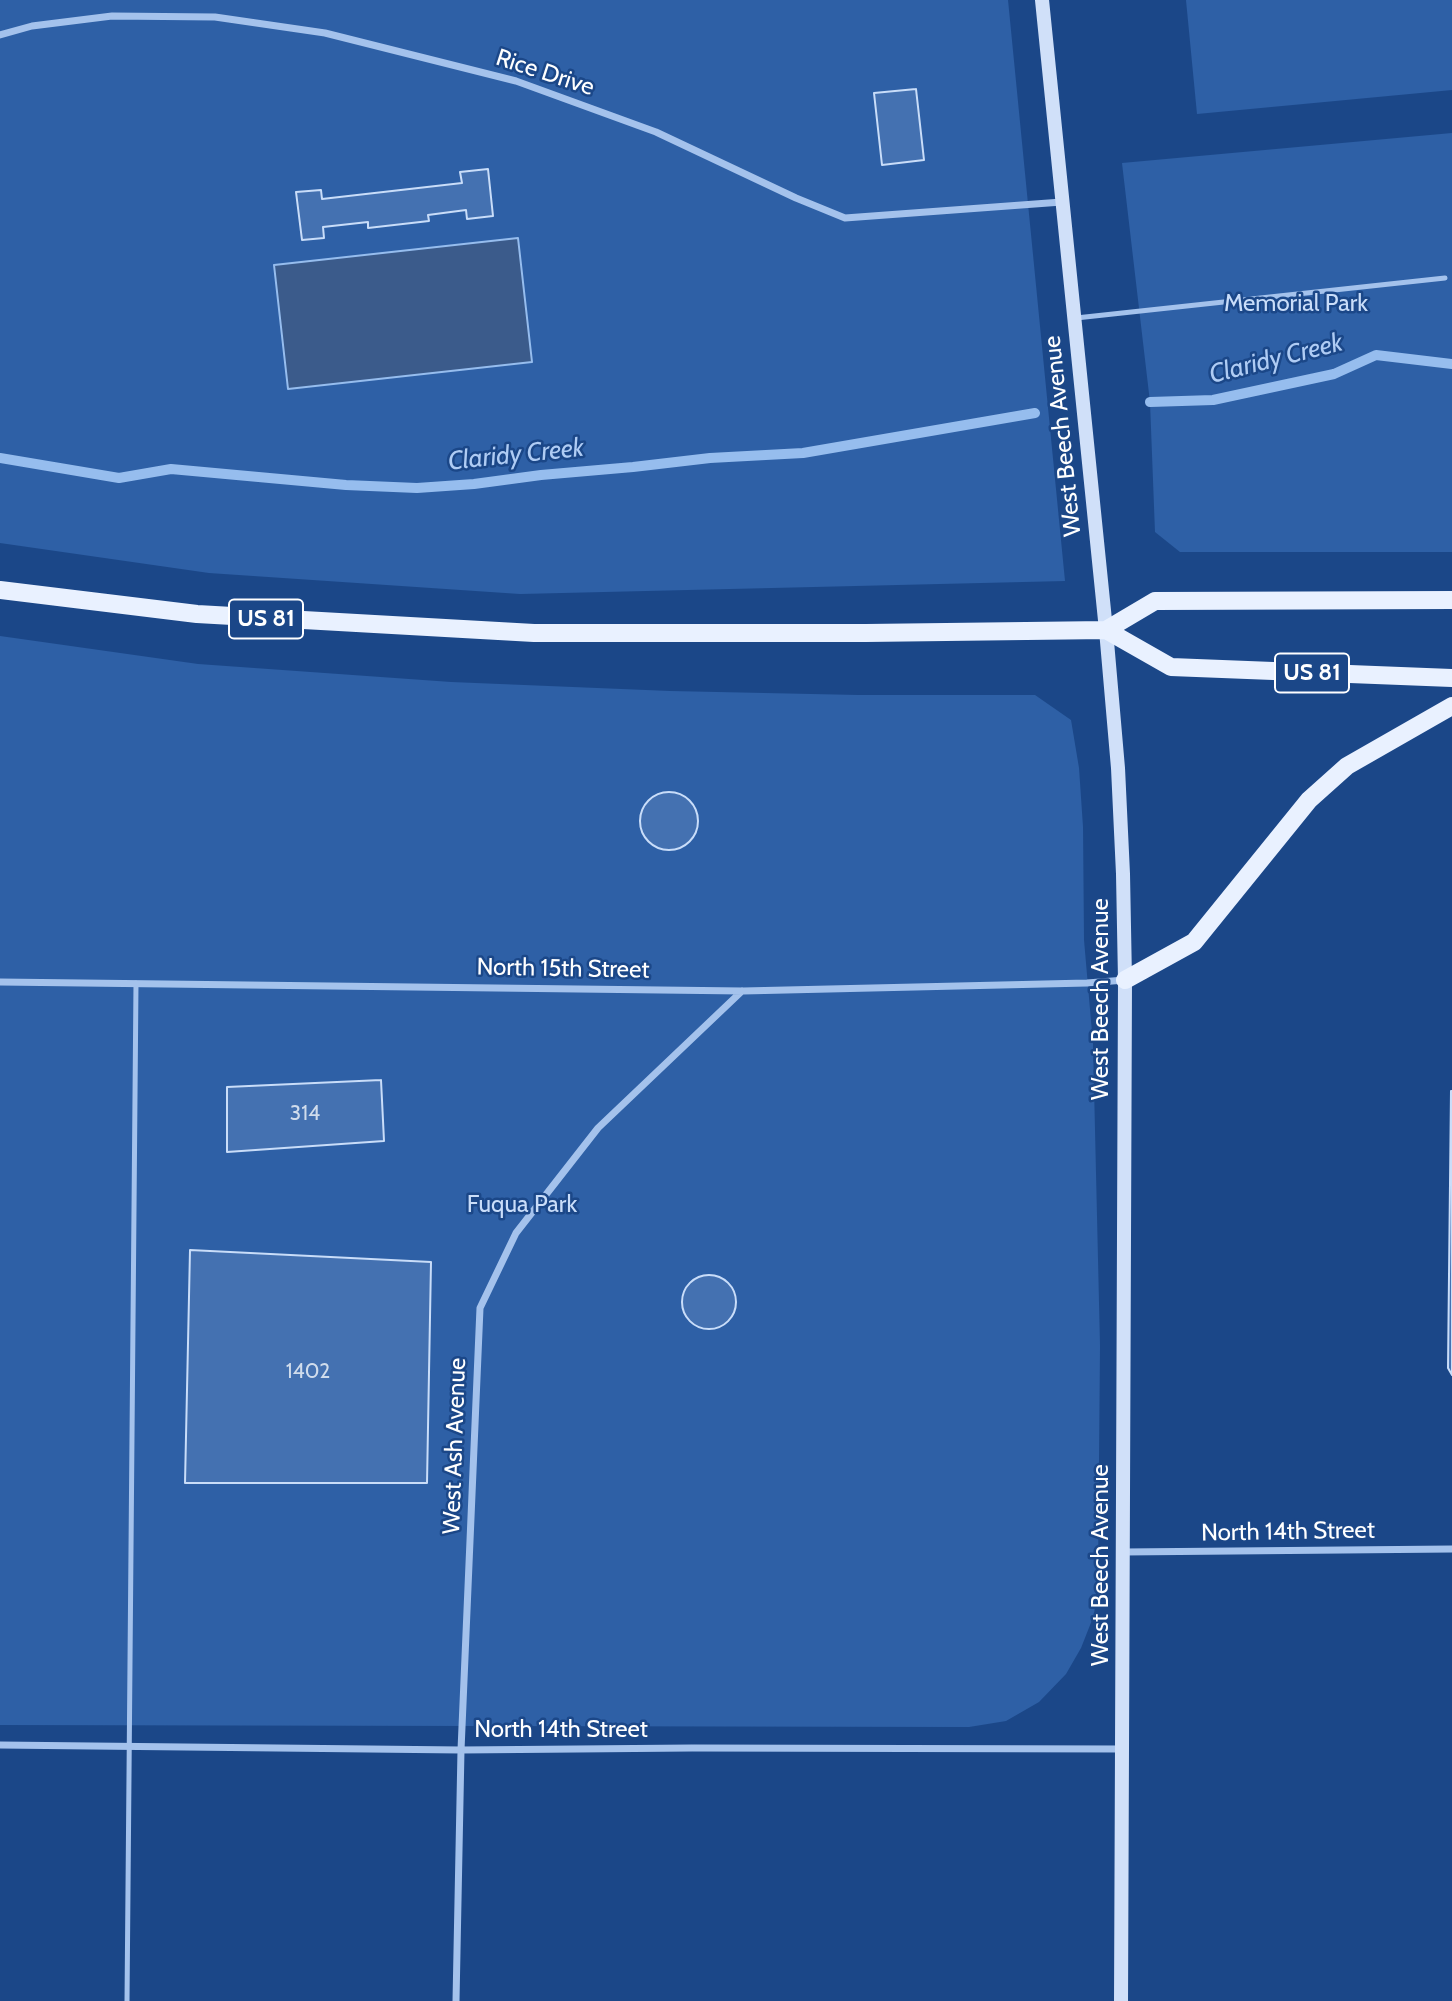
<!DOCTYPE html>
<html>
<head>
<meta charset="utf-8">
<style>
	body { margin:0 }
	canvas { display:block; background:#1b4788 }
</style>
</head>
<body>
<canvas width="1452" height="2001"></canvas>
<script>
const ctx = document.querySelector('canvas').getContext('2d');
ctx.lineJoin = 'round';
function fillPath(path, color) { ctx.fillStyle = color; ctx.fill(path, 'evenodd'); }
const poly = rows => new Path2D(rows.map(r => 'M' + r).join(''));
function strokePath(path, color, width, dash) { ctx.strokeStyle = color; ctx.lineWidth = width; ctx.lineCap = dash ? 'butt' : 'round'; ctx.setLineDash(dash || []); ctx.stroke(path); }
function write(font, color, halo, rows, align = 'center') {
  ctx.font = font + ' Cabin,sans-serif'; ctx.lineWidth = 5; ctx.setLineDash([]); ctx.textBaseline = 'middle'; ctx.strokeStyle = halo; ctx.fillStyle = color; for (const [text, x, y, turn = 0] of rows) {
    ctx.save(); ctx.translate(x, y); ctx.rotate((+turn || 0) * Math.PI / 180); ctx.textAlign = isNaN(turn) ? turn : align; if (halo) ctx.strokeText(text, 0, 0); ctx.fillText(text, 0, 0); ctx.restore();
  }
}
const green = poly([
	[0,0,1008,0,1065,581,520,594,209,573,0,543],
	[1186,0,1452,0,1452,90,1197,114],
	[1452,133,1452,552,1180,552,1155,532,1150,402,1122,163],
	[0,636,198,664,451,682,670,691,858,695,1035,695,1071,720,1079,768,1083,827,1084,940,1093,1044,1100,1346,1098,1573,1094,1615,1081,1648,1066,1674,1039,1702,1006,1721,969,1727,0,1725]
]);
const water = poly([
	[518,238,532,362,288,389,274,265,518,238]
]);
const stream = poly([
	[1150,402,1213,400,1334,374,1376,355,1452,364],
	[0,458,119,478,171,469,346,485,417,488,474,484,541,475,633,467,710,458,803,453,1035,413]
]);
const building = poly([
	[916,89,924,160,882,165,874,93,916,89],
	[488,169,493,216,467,219,466,210,428,215,429,221,368,228,368,222,323,227,324,238,302,240,296,192,321,190,322,199,462,183,460,172,488,169],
	'640 821a29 29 0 1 1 58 0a29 29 0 1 1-58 0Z',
	[381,1080,384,1141,227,1152,227,1087,381,1080],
	[1451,1091,1452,1091,1452,1375,1448,1368,1451,1091],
	[190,1250,431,1262,427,1483,185,1483,190,1250],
	'682 1302a27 27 0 1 1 54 0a27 27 0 1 1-54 0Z'
]);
const lane = poly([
	[1076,318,1445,278],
	[127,2001,136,983]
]);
const street = poly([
	[0,35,32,26,112,16,215,17,325,33,516,81,656,132,796,198,845,218,1062,202],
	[0,982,743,991,1087,983,1125,980],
	[1124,1552,1452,1549],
	[0,1745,461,1750,692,1748,1122,1749],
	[456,2001,461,1750,480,1308,516,1233,598,1128,742,991]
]);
const secondary = poly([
	[1042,0,1106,630,1118,768,1123,874,1125,980,1121,2001]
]);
const primary = poly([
	[0,590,197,614,534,633,866,633,1106,630,1155,601,1452,600],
	[1106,630,1171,667,1452,678],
	[1125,980,1194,942,1309,800,1347,766,1452,706]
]);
const numberNames = [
	["314",305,1114],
	["1402",308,1372]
];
const shields = [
	[266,619,74],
	[1312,673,74]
];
const shieldNames = [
	["US 81",266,619],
	["US 81",1312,673]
];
const streetNames = [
	["Rice Drive",545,73,18],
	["West Beech Avenue",1063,436,-96],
	["North 15th Street",563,969,1],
	["West Beech Avenue",1101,999,-90],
	["West Ash Avenue",455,1446,-88],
	["North 14th Street",1288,1532,-1],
	["West Beech Avenue",1101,1565,-90],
	["North 14th Street",561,1730]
];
const parkNames = [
	["Memorial Park",1296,304],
	["Fuqua Park",522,1205]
];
const waterNames = [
	["Claridy Creek",1276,359,-14],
	["Claridy Creek",516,455,-6]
];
fillPath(green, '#2e60a6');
fillPath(water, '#3b5b8b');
strokePath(water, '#96bdee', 2);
strokePath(stream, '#96bdee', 10);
fillPath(building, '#4471b1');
strokePath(building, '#c9ddf9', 2);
strokePath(lane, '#a4c2ec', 5);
strokePath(street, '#a4c2ec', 7);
strokePath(secondary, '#d0e0f9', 14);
strokePath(primary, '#e9f1ff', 18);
write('21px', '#d0dcec', null, numberNames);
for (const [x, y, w] of shields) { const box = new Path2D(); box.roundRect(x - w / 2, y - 19.5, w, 39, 5); ctx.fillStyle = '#1b4788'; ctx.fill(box); strokePath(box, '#fff', 2); }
write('bold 23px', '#fff', null, shieldNames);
write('24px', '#fff', '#1b4788', streetNames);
write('24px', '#c9ddf9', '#1b4788', parkNames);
write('italic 26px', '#afccf4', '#1b4788', waterNames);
</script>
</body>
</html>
